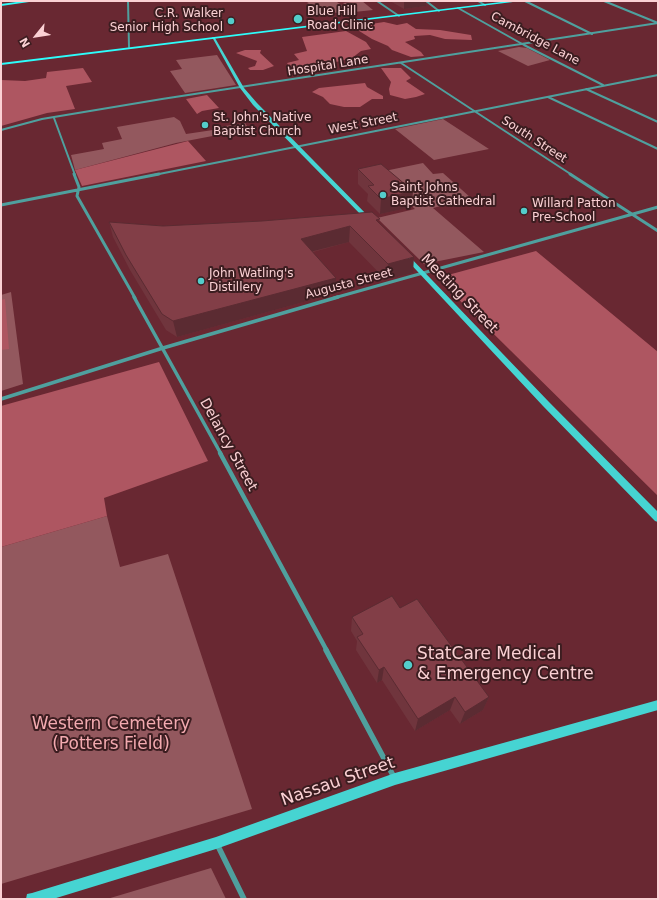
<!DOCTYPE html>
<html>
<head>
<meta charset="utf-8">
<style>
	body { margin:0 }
	#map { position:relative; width:659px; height:900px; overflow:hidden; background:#692832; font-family:"DejaVu Sans",sans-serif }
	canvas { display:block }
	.frame { position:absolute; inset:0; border:2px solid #fbd1d4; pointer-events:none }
	.north { position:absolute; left:16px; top:16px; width:40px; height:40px; -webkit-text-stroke:3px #3b1d20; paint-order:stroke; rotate:240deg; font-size:11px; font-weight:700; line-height:16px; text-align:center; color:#fbd1d4 }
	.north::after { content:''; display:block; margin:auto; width:14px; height:18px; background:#fbd1d4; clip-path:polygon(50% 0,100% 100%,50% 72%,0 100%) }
</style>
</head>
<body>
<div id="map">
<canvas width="659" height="900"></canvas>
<div class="frame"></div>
<div class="north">N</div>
</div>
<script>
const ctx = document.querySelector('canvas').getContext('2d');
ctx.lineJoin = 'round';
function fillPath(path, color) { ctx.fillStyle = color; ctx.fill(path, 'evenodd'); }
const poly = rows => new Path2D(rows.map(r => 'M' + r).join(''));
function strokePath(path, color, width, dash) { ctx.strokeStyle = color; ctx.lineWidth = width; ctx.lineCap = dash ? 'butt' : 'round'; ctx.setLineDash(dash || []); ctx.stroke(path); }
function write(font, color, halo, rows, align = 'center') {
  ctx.font = font + ' "DejaVu Sans",sans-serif'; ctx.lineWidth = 4; ctx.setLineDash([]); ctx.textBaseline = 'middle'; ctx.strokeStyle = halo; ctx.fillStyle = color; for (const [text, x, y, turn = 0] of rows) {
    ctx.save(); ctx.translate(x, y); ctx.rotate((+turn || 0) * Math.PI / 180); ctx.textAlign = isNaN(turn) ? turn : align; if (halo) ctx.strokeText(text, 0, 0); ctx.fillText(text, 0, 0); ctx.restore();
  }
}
const green = poly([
	[310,1,337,2,354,13,355,15,350,16,320,9,307,3],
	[362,1,373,10,354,12,343,3],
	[519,47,527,48,550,60,528,66,498,51],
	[217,55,236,85,185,93,170,71,182,69,176,60],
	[174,117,180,121,186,134,213,130,212,128,245,123,249,129,176,143,75,170,71,155,104,149,102,143,122,139,117,127],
	[443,119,489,149,434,160,395,129],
	[423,163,433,174,443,173,471,198,433,208,484,252,424,264,377,218,415,209,375,173],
	[11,292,23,384,1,391,1,295],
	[107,516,120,567,168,554,252,809,1,884,1,547],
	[211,868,226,899,107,899]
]);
const forest = poly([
	[384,22,397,25,407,23,416,29,440,30,471,35,472,40,445,39,430,35,414,36,415,39,405,42,421,52,424,56,411,57,392,50,388,46,372,39,356,29,365,25],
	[346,31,366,42,371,49,361,51,352,58,332,63,336,69,308,73,289,66,287,63,299,60,294,54,307,51,302,37],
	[245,50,261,50,260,53,274,66,263,70,250,70,248,68,255,66,257,61,236,53],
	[83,68,92,82,66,86,75,109,47,113,1,126,1,80,25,81,46,78,47,72],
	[381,68,401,68,411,78,406,81,425,94,416,97,405,99,390,95,389,89,391,82],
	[365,83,367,87,383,96,383,99,372,99,360,107,344,107,330,104,323,97,312,92,319,88],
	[207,95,219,108,202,111,197,114,186,99],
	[188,141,206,161,82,186,75,170],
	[536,251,658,352,658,496,437,278],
	[5,299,9,349,1,350,1,300],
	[159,362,208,461,104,498,107,516,1,547,1,406]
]);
const streetFar4 = poly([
	[128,1,129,47],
	[377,1,399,16],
	[426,1,439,11],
	[478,1,485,5],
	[525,1,592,34],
	[604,1,658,23],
	[458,8,524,45,603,85],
	[401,63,572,175],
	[586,89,658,122],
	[548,97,658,149],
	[54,118,75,175],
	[1,130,42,119,162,99,658,23],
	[154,175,658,75]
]);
const streetFar3 = poly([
	[74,174,79,187,77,196,135,298],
	[570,174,658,231],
	[1,205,159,174],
	[334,298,658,207]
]);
const streetFar2 = poly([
	[134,297,221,454],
	[1,399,163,348,338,297]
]);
const streetFar1 = poly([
	[220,453,327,651]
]);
const street = poly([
	[326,650,395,779],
	[217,844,244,899]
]);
const secondary = poly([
	[212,37,215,38,244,88,257,103,371,219,371,221,367,221,253,105,240,88,212,37],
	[406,254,408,255,549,402,658,512,658,522,655,521,543,406,404,257,403,256,406,254],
	[658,700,658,710,395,785,216,849,53,899,26,899,27,894,32,893,216,837,395,773,658,700]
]);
const primary = poly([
	[24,1,36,1,1,6,1,4,24,1],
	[509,1,521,1,1,65,1,63,509,1]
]);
const wall = poly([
	[390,1,426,1,426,6,404,9],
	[358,169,412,207,380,214,367,201,368,194,358,184],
	[109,222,163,226,379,223,413,273,386,280,349,242,313,252,336,293,177,337,166,330,130,270,113,237],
	[400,608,489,697,483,710,460,724,450,710,415,731,382,680,377,683,356,650,357,641,351,631,352,617]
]);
const shadedWall = poly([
	[404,1,426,1,426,6,404,9],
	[413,191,412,207,380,214,381,199],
	[350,226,349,242,302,254,301,239],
	[414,257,413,273,386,280,388,264],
	[336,278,336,293,177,337,173,321],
	[384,667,382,680,377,683,379,670],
	[455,697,450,710,415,731,418,719],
	[489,697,483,710,460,724,465,712]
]);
const building = poly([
	[381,164,413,191,381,199,368,186,374,185,358,169,381,164],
	[372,212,380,219,376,220,414,257,388,264,350,226,301,239,336,278,173,321,162,314,126,255,109,222,163,226,262,221,372,212],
	[392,596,400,608,417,599,489,697,465,712,455,697,418,719,384,667,379,670,357,637,363,634,352,617,392,596]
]);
const markers = [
	[298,19,5,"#53cdcb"],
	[231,21,4,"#53cdcb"],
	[205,125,4,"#53cdcb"],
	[383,195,4,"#53cdcb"],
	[524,211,4,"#53cdcb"],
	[201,281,4,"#53cdcb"],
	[408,665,5,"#53cdcb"]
];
const farPoinames = [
	["Blue Hill",307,12],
	["Road Clinic",307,26],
	["C.R. Walker",223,14,"right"],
	["Senior High School",223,28,"right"],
	["St. John's Native",213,118],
	["Baptist Church",213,132],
	["Saint Johns",391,188],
	["Baptist Cathedral",391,202],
	["Willard Patton",532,204],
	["Pre-School",532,218],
	["John Watling's",209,274],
	["Distillery",209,288]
];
const farStreetnames = [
	["Cambridge Lane",535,39,28],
	["Hospital Lane",328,66,-9],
	["West Street",363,124,-11],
	["South Street",534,140,33],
	["Augusta Street",349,284,-15]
];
const streetNames = [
	["Meeting Street",459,294,46],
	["Delancy Street",228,445,61]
];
const nearPoinames = [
	["StatCare Medical",417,655],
	["& Emergency Centre",417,675]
];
const nearParknames = [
	["Western Cemetery",111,725],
	["(Potters Field)",111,745]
];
const nearStreetnames = [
	["Nassau Street",338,782,-19]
];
fillPath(green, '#93585e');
fillPath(forest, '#ae5661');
strokePath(streetFar4, '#4fa09e', 2);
strokePath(streetFar3, '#4fa09e', 3);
strokePath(streetFar2, '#4fa09e', 3.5);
strokePath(streetFar1, '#4fa09e', 4.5);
strokePath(street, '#4fa09e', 5.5);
fillPath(secondary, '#46d4d2');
fillPath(primary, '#2dfdfb');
fillPath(wall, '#70353d');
fillPath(shadedWall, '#5b2b32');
fillPath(building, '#823e47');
strokePath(building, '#5b2b32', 1);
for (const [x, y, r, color] of markers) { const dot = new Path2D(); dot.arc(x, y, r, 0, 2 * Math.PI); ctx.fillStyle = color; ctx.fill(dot); strokePath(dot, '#3b1d20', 1.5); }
write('12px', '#fbd1d4', '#3b1d20', farPoinames, 'left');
write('12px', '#fbd1d4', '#3b1d20', farStreetnames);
write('14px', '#fbd1d4', '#3b1d20', streetNames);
write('17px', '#fbd1d4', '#3b1d20', nearPoinames, 'left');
write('17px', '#f3aab0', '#3b1d20', nearParknames);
write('17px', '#fbd1d4', '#3b1d20', nearStreetnames);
</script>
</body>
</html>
